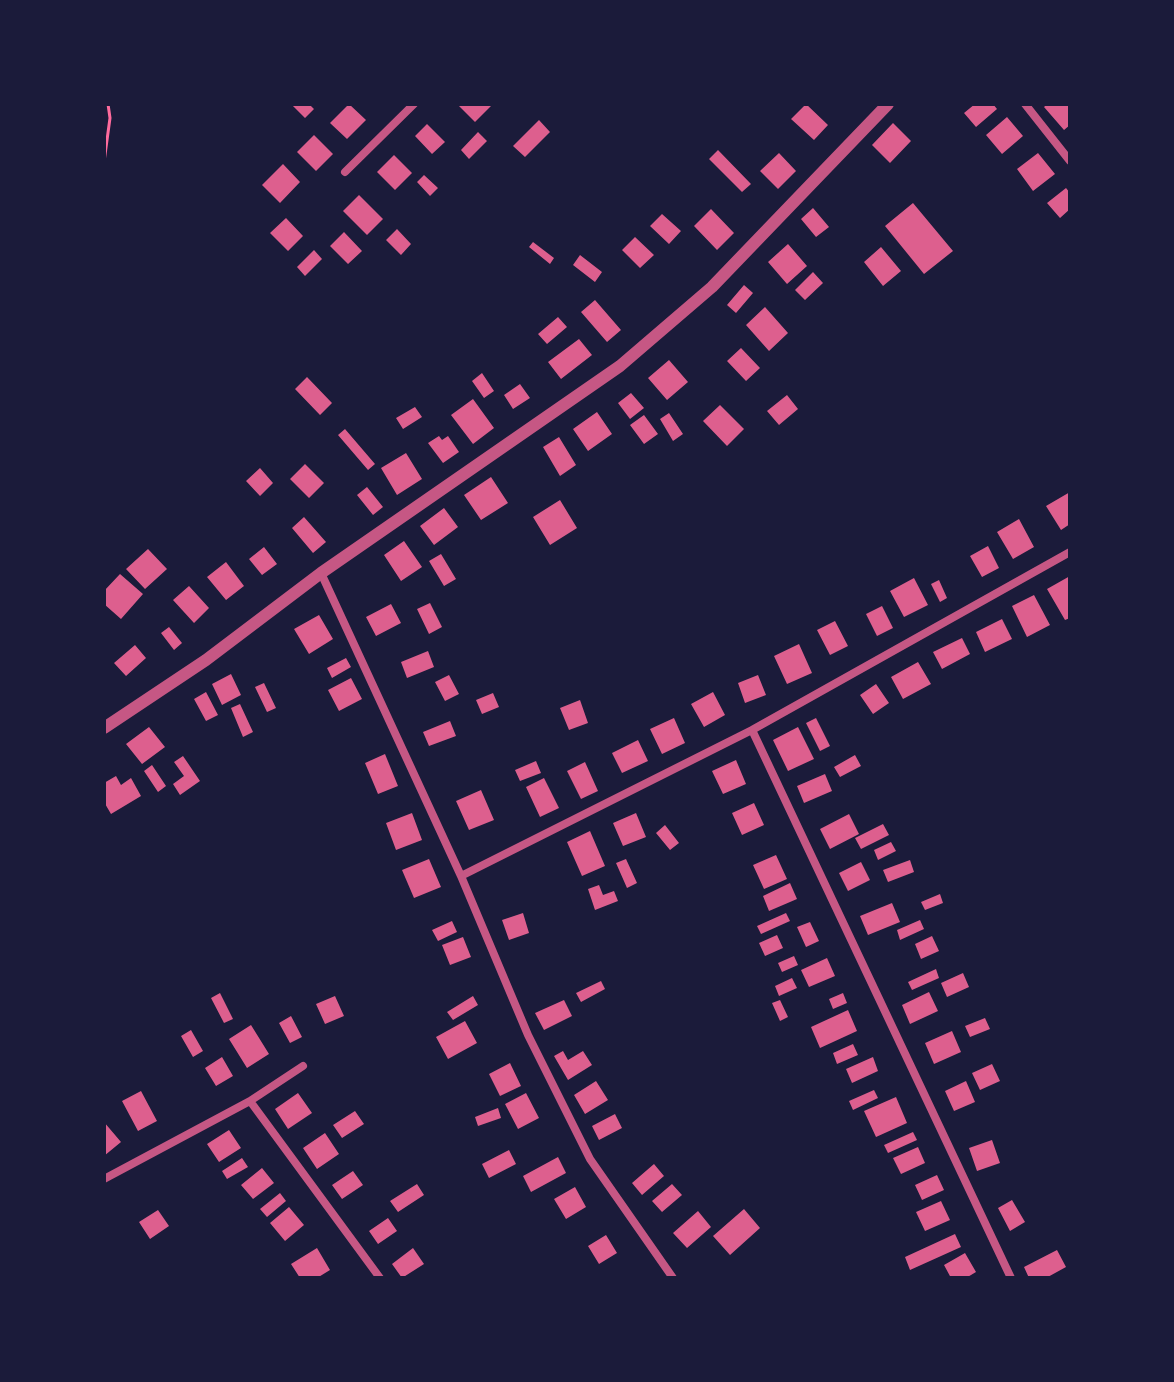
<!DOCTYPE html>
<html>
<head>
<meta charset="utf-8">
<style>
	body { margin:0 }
	#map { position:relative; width:1174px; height:1382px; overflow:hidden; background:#1b1b3a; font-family:"Work Sans",sans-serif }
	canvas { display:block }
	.frame { position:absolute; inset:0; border:106px solid #1b1b3a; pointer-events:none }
</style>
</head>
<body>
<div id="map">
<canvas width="1174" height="1382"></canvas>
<div class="frame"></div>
</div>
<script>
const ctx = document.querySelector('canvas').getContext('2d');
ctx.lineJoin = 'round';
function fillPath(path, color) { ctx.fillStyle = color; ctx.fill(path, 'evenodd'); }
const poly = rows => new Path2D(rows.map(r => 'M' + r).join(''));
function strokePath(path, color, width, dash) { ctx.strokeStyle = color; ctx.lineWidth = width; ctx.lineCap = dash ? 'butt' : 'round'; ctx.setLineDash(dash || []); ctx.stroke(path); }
const building = poly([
	[291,104,309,104,314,109,305,118],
	[349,104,366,120,347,139,330,123],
	[457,104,493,104,475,122],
	[806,104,828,125,814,140,791,119],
	[975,104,993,104,997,109,976,127,964,113],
	[1047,104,1070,104,1070,125,1064,130,1044,107],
	[1007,117,1023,136,1002,154,986,135],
	[539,120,550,132,525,157,513,146],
	[893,123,911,141,890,163,872,145],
	[427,124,445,142,432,154,415,136],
	[478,132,487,141,469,159,461,150],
	[314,135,333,154,316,171,297,152],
	[718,150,751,184,742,192,709,159],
	[779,153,796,171,778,189,760,171],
	[1038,153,1055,174,1033,191,1017,169],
	[394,155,412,173,395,190,377,172],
	[283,164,300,182,280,203,262,185],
	[424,175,438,188,430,196,417,182],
	[1066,188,1070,193,1070,209,1060,218,1047,203],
	[359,195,383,219,367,235,343,211],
	[913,203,953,251,924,274,885,226],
	[813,208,829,227,816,237,801,219],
	[711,209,734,233,717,250,694,226],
	[662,214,681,231,669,244,650,226],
	[286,218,303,236,288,251,270,233],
	[397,229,411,244,401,255,386,240],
	[344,232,362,251,348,264,330,246],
	[635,237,654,255,640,268,622,250],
	[533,242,554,258,550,264,529,247],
	[788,244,807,266,787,284,768,262],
	[881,247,901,271,883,286,864,262],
	[314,250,322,259,305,276,297,267],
	[580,255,602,272,595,282,573,265],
	[813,272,823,283,805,300,795,290],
	[744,285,753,293,736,313,727,305],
	[595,300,621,330,607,342,581,312],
	[765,307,788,333,769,351,746,325],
	[558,317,567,327,547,344,538,334],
	[579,339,592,355,561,379,548,362],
	[741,348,760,368,746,381,727,361],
	[669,360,688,382,667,400,648,378],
	[482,373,494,391,484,398,472,381],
	[307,377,332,403,320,415,295,389],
	[520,384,530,398,513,409,504,395],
	[631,393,644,408,630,419,618,403],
	[787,395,798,409,779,425,767,411],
	[473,399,494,428,473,444,451,415],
	[720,405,744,429,727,446,703,421],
	[415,407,422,417,403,429,396,418],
	[597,412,612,434,588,451,573,429],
	[669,413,683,434,673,441,660,419],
	[644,415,658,434,644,444,630,425],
	[345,429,375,464,368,470,338,435],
	[439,436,442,440,448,436,459,452,443,463,428,443],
	[559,437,576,465,560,476,543,447],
	[406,453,422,479,397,495,381,468],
	[305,464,324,483,309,498,290,479],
	[260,468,273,483,260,496,246,481],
	[491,477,508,503,481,520,464,495],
	[367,487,383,507,373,515,357,495],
	[1070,492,1070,524,1061,530,1046,506],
	[560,500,577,528,550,545,533,517],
	[444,508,458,527,434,545,420,526],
	[304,517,326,542,313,553,292,528],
	[1019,519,1034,547,1013,559,997,532],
	[404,541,422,567,401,581,384,555],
	[988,546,999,568,982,577,970,556],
	[264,547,277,564,262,575,249,559],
	[148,549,167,569,145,589,126,569],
	[441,554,456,579,444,586,429,561],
	[226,562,244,586,226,600,207,577],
	[120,574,143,594,121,619,104,604,104,591],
	[1070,576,1070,618,1065,620,1047,589],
	[914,578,928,605,904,617,890,591],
	[939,580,947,598,940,602,931,584],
	[189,586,209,608,194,623,173,600],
	[1034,595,1050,625,1027,637,1012,606],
	[430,603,442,627,429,634,417,609],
	[391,604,401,623,376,636,366,617],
	[882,606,893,628,877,636,866,614],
	[319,615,333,639,309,654,294,629],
	[1002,619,1012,639,985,652,976,632],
	[835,621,848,646,830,655,817,630],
	[169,627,182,643,174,650,161,633],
	[962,638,970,654,942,669,933,652],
	[799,644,812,673,787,684,774,656],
	[135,645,146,658,126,676,114,663],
	[428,651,434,667,407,678,401,662],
	[346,658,351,667,332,678,327,668],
	[918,662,931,684,903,699,891,677],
	[231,674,241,695,222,705,212,684],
	[449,675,459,694,445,701,435,682],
	[758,675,766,695,745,703,738,683],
	[351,678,362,699,339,711,328,690],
	[264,683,276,708,267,712,255,687],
	[876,684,889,703,873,714,860,695],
	[206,692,218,715,206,721,194,699],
	[713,692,725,715,704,727,691,704],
	[493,693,499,707,482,714,476,700],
	[580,700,588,723,569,730,560,708],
	[240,704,253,732,243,737,231,708],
	[674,718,685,743,662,754,650,729],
	[816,718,830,746,820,751,806,723],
	[450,721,456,736,429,746,423,732],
	[149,727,165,747,142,764,126,744],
	[798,727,814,759,788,771,773,740],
	[638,740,648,761,622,773,612,753],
	[385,754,398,786,378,794,365,763],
	[855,755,861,766,840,777,834,767],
	[183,756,200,781,180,795,173,784,184,776,174,762],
	[736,760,746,784,723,794,712,771],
	[536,761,541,773,520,781,515,770],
	[585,762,598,791,581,799,567,771],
	[152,765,166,786,158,792,144,771],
	[825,774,832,791,804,803,797,786],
	[116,776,121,785,131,778,141,796,111,814,104,802,104,783],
	[544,778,559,808,540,817,526,787],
	[481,790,494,820,469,830,456,801],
	[754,803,764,825,742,835,732,813],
	[412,813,422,840,396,850,386,823],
	[636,813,646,837,623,846,613,823],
	[849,814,859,834,830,849,820,829],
	[883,824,889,835,861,849,855,838],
	[665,825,679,843,670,850,656,833],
	[590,831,605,866,582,876,567,842],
	[891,842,896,851,878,860,874,850],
	[776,855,787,879,764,889,753,865],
	[429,859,441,887,414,898,402,870],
	[626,859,637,883,627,888,616,863],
	[910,860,914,872,888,882,883,870],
	[861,862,870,880,848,891,839,873],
	[790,883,797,899,769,911,763,896],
	[599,885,603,895,614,891,618,901,595,910,588,889],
	[940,894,943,903,925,910,921,902],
	[892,903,900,922,868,935,860,916],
	[523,913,529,933,509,940,502,920],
	[786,913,790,921,761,934,757,926],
	[920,920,924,929,900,940,897,930],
	[452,921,457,932,438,941,432,930],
	[810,922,819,941,806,947,797,927],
	[777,935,783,948,765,956,759,943],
	[932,936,939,951,921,959,915,944],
	[463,937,471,957,450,965,442,945],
	[794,956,798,965,782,972,778,963],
	[827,958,835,976,809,987,801,970],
	[936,969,939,978,912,990,908,982],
	[963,973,969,987,947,997,941,983],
	[792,978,797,988,779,996,775,986],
	[601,981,605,989,581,1002,576,993],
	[929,992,938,1011,910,1024,902,1005],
	[220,993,233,1019,224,1023,211,998],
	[843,993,847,1003,833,1009,829,999],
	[335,996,344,1016,325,1024,316,1004],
	[473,996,478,1005,453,1020,447,1012],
	[564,1000,572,1016,544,1030,535,1013],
	[780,1000,788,1017,780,1021,772,1003],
	[848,1010,857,1031,820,1048,811,1027],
	[291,1016,302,1037,290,1043,279,1023],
	[985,1018,990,1029,970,1037,965,1026],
	[465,1021,477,1043,448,1059,436,1037],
	[251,1025,269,1054,247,1068,229,1039],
	[191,1030,203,1051,193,1057,181,1036],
	[952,1031,961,1052,934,1064,925,1043],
	[853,1044,858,1055,837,1064,833,1053],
	[563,1051,568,1060,583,1051,592,1065,568,1080,554,1056],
	[222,1057,233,1076,216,1086,205,1068],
	[873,1057,878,1071,852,1083,846,1069],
	[510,1063,521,1086,500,1096,489,1074],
	[992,1064,1000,1081,980,1090,972,1073],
	[596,1081,608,1100,585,1114,574,1095],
	[966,1081,975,1102,954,1111,945,1091],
	[874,1090,878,1098,853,1110,849,1101],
	[141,1091,157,1121,138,1131,122,1101],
	[298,1093,312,1113,288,1129,275,1109],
	[526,1093,539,1118,518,1129,505,1104],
	[896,1097,907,1123,876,1137,864,1111],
	[498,1108,501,1118,478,1126,475,1117],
	[355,1111,364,1124,342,1138,333,1125],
	[615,1114,622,1128,599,1140,592,1126],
	[104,1122,121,1142,104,1156],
	[229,1130,241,1148,219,1162,207,1144],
	[913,1132,917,1140,888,1153,884,1145],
	[325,1133,339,1154,317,1169,303,1148],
	[992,1140,1000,1163,977,1171,969,1148],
	[918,1147,925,1163,901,1174,893,1158],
	[509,1150,516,1164,489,1178,482,1164],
	[558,1157,566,1173,531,1192,523,1176],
	[242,1158,248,1167,227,1179,222,1171],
	[654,1164,664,1176,642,1195,632,1183],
	[262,1168,274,1183,253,1199,241,1185],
	[353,1171,363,1185,342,1199,332,1185],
	[937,1175,944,1190,922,1200,915,1185],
	[417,1184,424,1195,398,1212,390,1201],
	[672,1184,682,1195,662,1212,652,1201],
	[575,1187,586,1207,566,1219,554,1199],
	[280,1193,286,1201,267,1217,260,1209],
	[1012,1200,1025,1222,1010,1231,998,1208],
	[941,1201,950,1220,925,1231,916,1212],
	[289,1207,304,1225,285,1241,270,1223],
	[744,1209,760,1228,730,1255,713,1236],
	[158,1210,169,1226,150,1239,139,1222],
	[698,1211,711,1227,687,1248,673,1233],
	[388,1218,397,1231,378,1244,369,1231],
	[955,1234,961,1247,910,1270,905,1257],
	[606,1235,617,1253,599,1264,588,1246],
	[317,1248,330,1270,317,1278,300,1278,291,1264],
	[413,1248,424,1264,402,1278,392,1264],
	[1057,1250,1066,1267,1046,1278,1029,1278,1024,1267],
	[965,1253,976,1272,966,1278,951,1278,944,1265]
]);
const path = poly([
	[104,162,110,118,108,104]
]);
const minor = poly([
	[1025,104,1070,161],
	[345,172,414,104],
	[321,573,461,876,528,1035,590,1159,673,1278],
	[752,730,1011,1278],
	[461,876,752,730,1070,552],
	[250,1101,303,1066],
	[104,1179,250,1101,380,1278]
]);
const tertiary = poly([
	[104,728,206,660,321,573,620,366,712,287,888,104]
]);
fillPath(building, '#dd5f8e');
strokePath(path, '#ff6b9d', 3);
strokePath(minor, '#c65784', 8);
strokePath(tertiary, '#c65784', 12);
</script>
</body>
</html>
